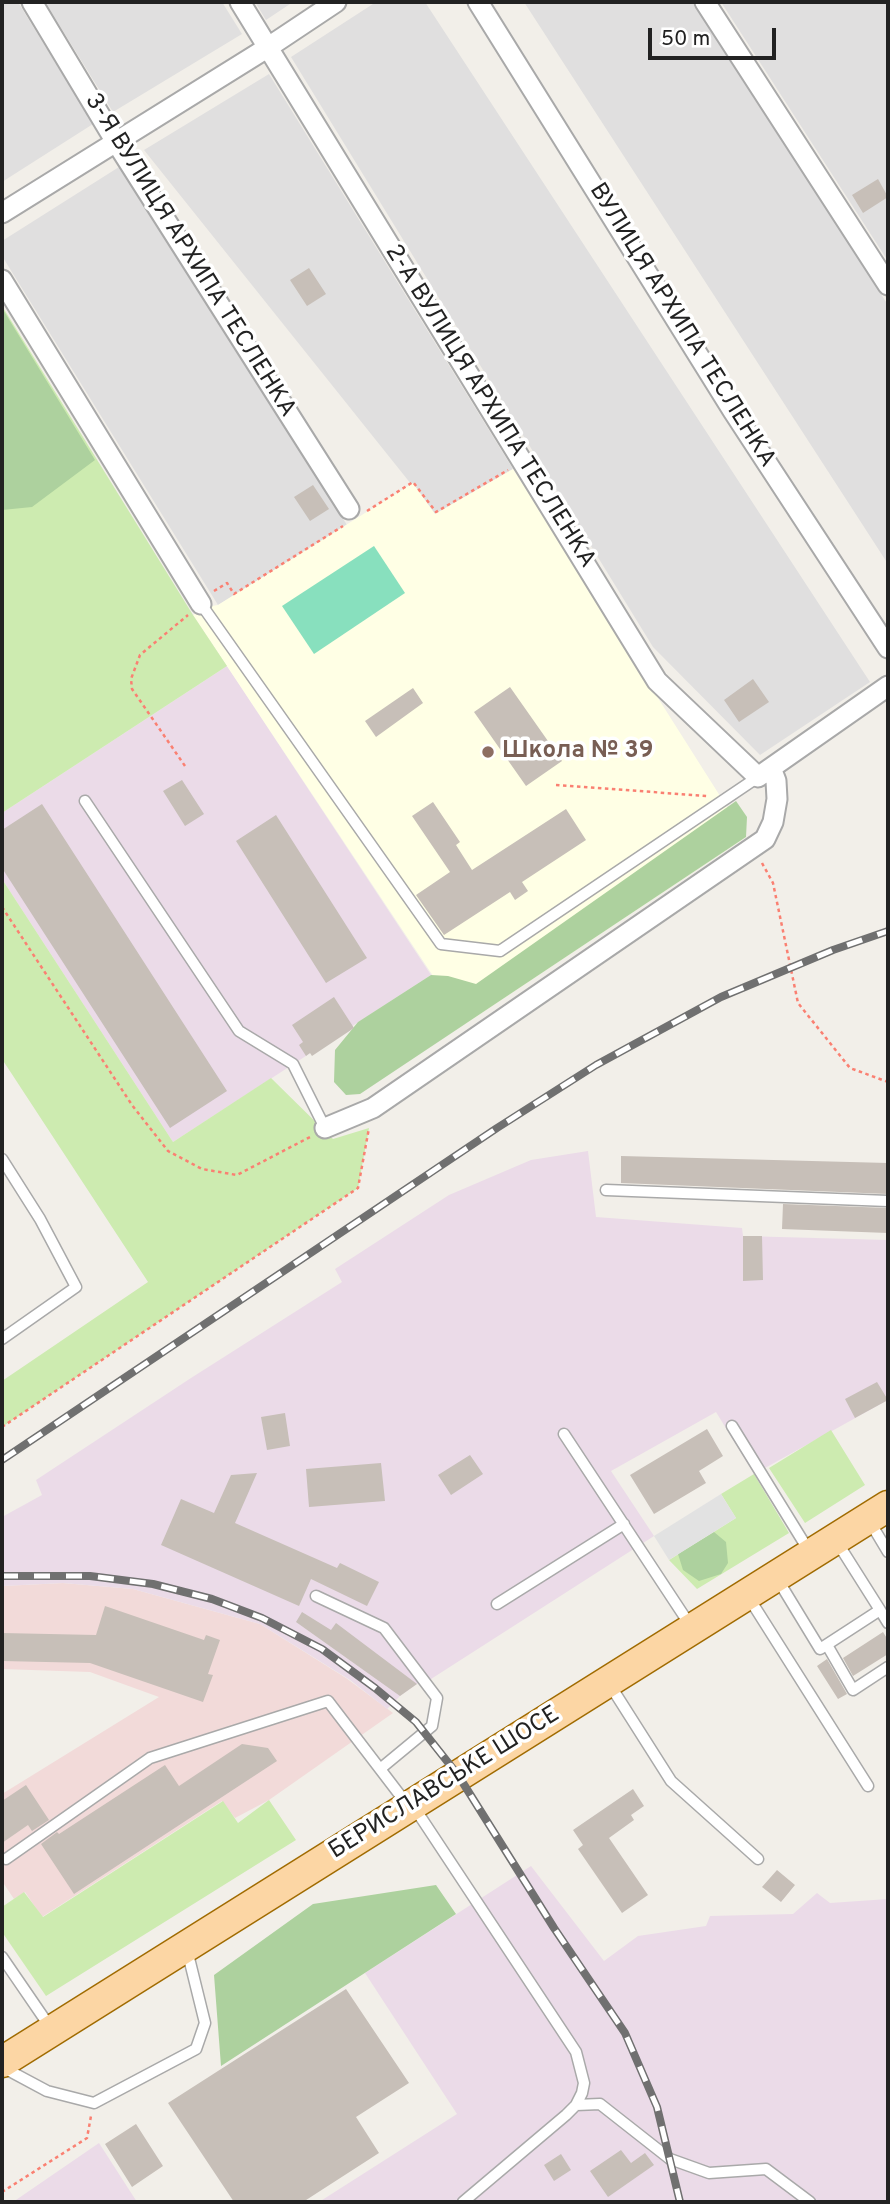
<!DOCTYPE html>
<html>
<head>
<meta charset="utf-8">
<style>
	body { margin:0 }
	#map { position:relative; width:890px; height:2204px; overflow:hidden; background:#f2efe9; font-family:Overpass,sans-serif }
	canvas { display:block }
	.frame { position:absolute; inset:0; border:4px solid #222; pointer-events:none }
	.scale { position:absolute; left:648px; top:28px; width:128px; height:32px; box-sizing:border-box; border:4px solid #222; border-top:0; padding-left:9px; font-size:21px; line-height:24px; white-space:nowrap; color:#222; -webkit-text-stroke:5px #fff; paint-order:stroke }
</style>
</head>
<body>
<div id="map">
<canvas width="890" height="2204"></canvas>
<div class="frame"></div>
<div class="scale">50 m</div>
</div>
<script>
const ctx = document.querySelector('canvas').getContext('2d');
ctx.lineJoin = 'round';
function fillPath(path, color) { ctx.fillStyle = color; ctx.fill(path, 'evenodd'); }
const poly = rows => new Path2D(rows.map(r => 'M' + r).join(''));
function strokePath(path, color, width, dash) { ctx.strokeStyle = color; ctx.lineWidth = width; ctx.lineCap = dash ? 'butt' : 'round'; ctx.setLineDash(dash || []); ctx.stroke(path); }
function write(font, color, halo, rows, align = 'center') {
  ctx.font = font + ' Overpass,sans-serif'; ctx.lineWidth = 7; ctx.setLineDash([]); ctx.textBaseline = 'middle'; ctx.strokeStyle = halo; ctx.fillStyle = color; for (const [text, x, y, turn = 0] of rows) {
    ctx.save(); ctx.translate(x, y); ctx.rotate((+turn || 0) * Math.PI / 180); ctx.textAlign = isNaN(turn) ? turn : align; if (halo) ctx.strokeText(text, 0, 0); ctx.fillText(text, 0, 0); ctx.restore();
  }
}
const residential = poly([
	[2,2,18,2,93,124,2,182],
	[45,2,222,2,242,34,113,112],
	[255,2,293,2,266,20],
	[376,2,425,2,870,682,760,755,653,647,291,57],
	[524,2,692,2,888,305,888,564],
	[721,2,888,2,888,261],
	[269,74,513,469,435,514,144,150],
	[119,167,347,525,218,605,2,256,2,241]
]);
const commercial = poly([
	[63,1583,133,1589,260,1624,346,1678,393,1713,269,1800,235,1818,222,1801,42,1917,25,1892,14,1899,2,1881,2,1794,159,1697,90,1672,2,1669,2,1586]
]);
const industrial = poly([
	[227,666,431,975,173,1142,2,879,2,813],
	[588,1151,596,1217,742,1228,743,1236,888,1240,888,1400,754,1474,716,1412,611,1471,654,1536,431,1679,418,1683,400,1696,387,1709,350,1680,260,1624,133,1589,63,1583,2,1586,2,1517,42,1495,36,1480,191,1378,342,1282,335,1269,449,1195,531,1160],
	[531,1866,604,1961,638,1936,706,1926,710,1916,793,1914,817,1893,830,1903,888,1899,888,2202,319,2202,457,2114,365,1973],
	[99,2143,137,2202,13,2202]
]);
const education = poly([
	[513,469,746,837,465,1024,193,615,206,607,218,605,413,483,435,514]
]);
const grass = poly([
	[2,306,193,615,227,666,2,813],
	[2,879,173,1142,271,1078,333,1139,369,1128,358,1188,2,1427,2,1381,148,1282,2,1059],
	[831,1430,865,1485,805,1523,769,1468],
	[754,1474,789,1533,697,1589,669,1560,736,1518,721,1494],
	[269,1800,296,1840,46,1996,2,1932,2,1907,24,1892,43,1917,223,1801,238,1823]
]);
const forest = poly([
	[2,308,95,460,32,507,2,510],
	[736,801,747,817,746,837,360,1094,346,1095,334,1082,335,1050,358,1022,431,975,448,976,476,984],
	[714,1532,726,1542,728,1563,721,1574,699,1581,683,1570,678,1554],
	[436,1885,456,1914,221,2066,214,1975,313,1904]
]);
const pitch = poly([
	[374,546,405,593,314,654,282,606]
]);
const parking = poly([
	[721,1494,736,1518,669,1560,654,1536]
]);
const building = poly([
	[878,179,888,197,863,213,852,195],
	[309,268,326,294,307,306,290,280],
	[313,485,329,509,310,521,294,497],
	[753,679,769,702,739,722,724,700],
	[510,687,562,761,526,786,474,712],
	[413,688,423,703,376,737,365,721],
	[182,780,204,814,185,826,163,791],
	[433,802,460,842,456,845,472,870,566,809,586,840,522,882,528,891,515,900,510,892,444,935,416,895,450,872,412,816],
	[42,804,227,1091,170,1128,2,868,2,830],
	[276,815,367,958,326,983,236,841],
	[334,997,354,1028,312,1056,310,1053,306,1056,299,1045,303,1042,292,1025],
	[621,1156,888,1163,888,1194,621,1183],
	[783,1204,888,1208,888,1233,782,1229],
	[743,1236,762,1236,763,1280,743,1281],
	[877,1382,888,1400,855,1418,845,1399],
	[285,1413,290,1446,267,1450,261,1417],
	[707,1429,723,1456,699,1471,706,1483,654,1514,630,1475],
	[470,1455,483,1474,451,1495,438,1475],
	[381,1463,385,1501,309,1507,306,1469],
	[257,1473,235,1523,337,1568,340,1563,379,1582,367,1606,311,1579,299,1606,161,1545,181,1499,214,1513,231,1475],
	[105,1606,204,1640,206,1635,220,1640,208,1674,213,1675,203,1702,90,1663,2,1661,2,1633,96,1635],
	[302,1612,331,1630,336,1623,417,1684,400,1696,296,1622],
	[883,1632,888,1640,888,1654,853,1676,843,1658],
	[827,1659,847,1694,838,1699,817,1666],
	[242,1744,268,1748,277,1761,74,1894,41,1844,57,1832,59,1834,165,1765,179,1786],
	[26,1785,49,1820,32,1831,28,1825,2,1843,2,1801],
	[633,1789,644,1806,631,1815,634,1820,609,1838,648,1895,622,1913,578,1849,583,1845,573,1830],
	[777,1870,795,1885,781,1902,762,1887],
	[346,1989,409,2083,356,2117,379,2153,303,2202,234,2202,168,2103],
	[136,2124,163,2166,132,2187,105,2144],
	[621,2150,631,2163,645,2153,654,2165,608,2197,590,2171],
	[561,2154,571,2170,554,2181,544,2165]
]);
const path = poly([
	[367,511,413,482,436,512,508,470],
	[214,591,227,583,234,594,343,526],
	[185,766,132,689,131,679,140,655,188,615],
	[556,785,707,796],
	[762,863,773,883,798,1003,850,1068,888,1082],
	[2,907,132,1105,168,1151,202,1169,237,1175,310,1137],
	[2,1427,358,1188,369,1128],
	[2,2192,87,2138,91,2116]
]);
const service = poly([
	[201,604,441,944,500,951,758,777],
	[85,801,239,1031,293,1064,325,1128],
	[2,1159,40,1219,76,1287,2,1339],
	[606,1190,888,1201],
	[732,1426,809,1551],
	[564,1434,690,1625],
	[870,1522,888,1552],
	[778,1580,820,1649,880,1610,837,1542],
	[316,1596,384,1628,437,1698,432,1726,380,1769],
	[749,1598,868,1786],
	[497,1604,624,1524],
	[880,1610,888,1623],
	[827,1645,853,1690,888,1667],
	[610,1685,671,1781,758,1859],
	[414,1807,576,2052,584,2083,582,2093,576,2105,566,2115,463,2202],
	[6,1859,150,1758,328,1701,406,1803],
	[2,1957,50,2027],
	[2,2067,47,2091,94,2103,196,2049,205,2023,187,1950],
	[576,2105,600,2104,670,2159,709,2173,766,2169,810,2202]
]);
const minor = poly([
	[32,2,116,142,349,509],
	[240,2,657,681,758,777,888,686],
	[478,2,733,411,888,648],
	[705,2,888,285],
	[2,213,267,48,336,2],
	[2,280,201,604],
	[325,1128,373,1108,765,839,773,822,777,799,776,781,771,768]
]);
const primary = poly([
	[2,2062,888,1506]
]);
const rail = poly([
	[2,1460,497,1128,596,1065,721,997,833,950,888,931],
	[2,1576,90,1576,153,1584,212,1599,262,1618,322,1649,375,1688,416,1722,458,1775,554,1928,625,2033,657,2107,680,2202]
]);
const markers = [
	[488,752,7,"#8d6e63"]
];
const streetNames = [
	["3-Я ВУЛИЦЯ АРХИПА ТЕСЛЕНКА",189,256,58],
	["ВУЛИЦЯ АРХИПА ТЕСЛЕНКА",681,326,58],
	["2-А ВУЛИЦЯ АРХИПА ТЕСЛЕНКА",489,407,58],
	["БЕРИСЛАВСЬКЕ ШОСЕ",445,1784,-32]
];
const educationNames = [
	["Школа № 39",502,752]
];
fillPath(residential, '#e0dfdf');
fillPath(commercial, '#f2dad9');
fillPath(industrial, '#ebdbe8');
fillPath(education, '#ffffe5');
fillPath(grass, '#cdebb0');
fillPath(forest, '#add19e');
fillPath(pitch, '#88e0be');
fillPath(parking, '#e2e2e2');
fillPath(building, '#c7bfb8');
strokePath(service, '#a9a9a9', 13);
strokePath(minor, '#a9a9a9', 23);
strokePath(primary, '#a06b00', 33);
strokePath(path, '#fa8072', 2.5, [3.5, 3.5]);
strokePath(service, '#fff', 10);
strokePath(minor, '#fff', 19);
strokePath(primary, '#fcd6a4', 30);
strokePath(rail, '#707070', 8);
strokePath(rail, '#fff', 5, [16]);
for (const [x, y, r, color] of markers) { const dot = new Path2D(); dot.arc(x, y, r, 0, 2 * Math.PI); ctx.fillStyle = color; ctx.fill(dot); strokePath(dot, '#fff', 2.5); }
write('24px', '#222', '#fff', streetNames);
write('bold 24px', '#785e54', '#fff', educationNames, 'left');
</script>
</body>
</html>
